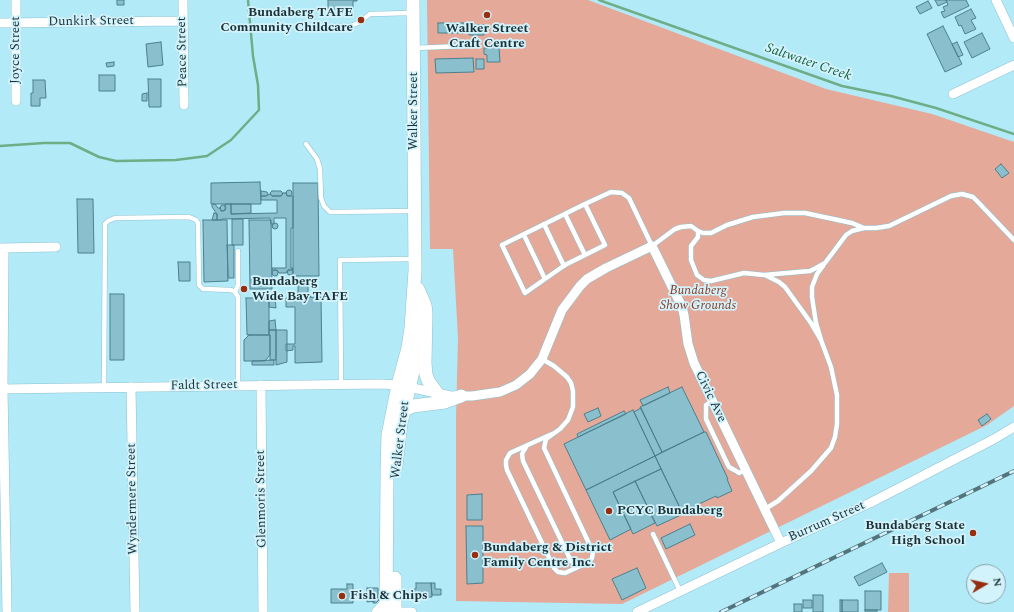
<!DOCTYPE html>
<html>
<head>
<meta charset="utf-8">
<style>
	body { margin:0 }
	#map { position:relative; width:1014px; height:612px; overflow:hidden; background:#b3eaf8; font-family:Spectral,serif }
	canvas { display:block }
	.north { position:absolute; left:966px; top:564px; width:40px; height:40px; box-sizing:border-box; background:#d3f3fc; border:1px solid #89a5ac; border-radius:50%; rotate:81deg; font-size:11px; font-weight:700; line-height:16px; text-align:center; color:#1a3035 }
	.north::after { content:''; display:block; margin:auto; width:14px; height:18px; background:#962e10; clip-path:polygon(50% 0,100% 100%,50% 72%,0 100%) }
</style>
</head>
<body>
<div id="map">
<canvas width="1014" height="612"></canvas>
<div class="north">N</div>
</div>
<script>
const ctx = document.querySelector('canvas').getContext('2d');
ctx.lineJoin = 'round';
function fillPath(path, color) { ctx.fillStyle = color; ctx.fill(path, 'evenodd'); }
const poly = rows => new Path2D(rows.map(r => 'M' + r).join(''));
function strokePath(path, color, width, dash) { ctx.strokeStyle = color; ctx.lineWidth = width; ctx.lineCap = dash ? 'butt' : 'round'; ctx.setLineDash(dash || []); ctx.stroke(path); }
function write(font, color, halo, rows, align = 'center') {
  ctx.font = font + ' Spectral,serif'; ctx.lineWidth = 3.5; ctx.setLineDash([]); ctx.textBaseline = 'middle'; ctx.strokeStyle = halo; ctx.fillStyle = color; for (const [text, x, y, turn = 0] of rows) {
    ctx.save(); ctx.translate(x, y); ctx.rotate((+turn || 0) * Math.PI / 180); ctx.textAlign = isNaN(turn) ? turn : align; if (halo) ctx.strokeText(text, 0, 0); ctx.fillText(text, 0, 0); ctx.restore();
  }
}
const green = poly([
	[427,0,588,0,826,89,932,114,1014,142,1014,406,987,425,622,604,456,601,456,417,458,338,453,249,430,249],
	[889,573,909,573,909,612,888,612]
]);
const stream = poly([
	[599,0,842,86,891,96,936,108,1014,134],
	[0,146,44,143,70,143,99,157,116,161,176,160,207,156,231,140,259,110,258,85,253,56,248,0]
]);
const building = poly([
	[117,0,124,0,124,5,117,5,117,0],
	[328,0,357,0,357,1,353,1,353,9,328,9,328,0],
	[935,0,946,0,947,2,938,6,935,0],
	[946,0,966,0,969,6,944,18,941,12,945,11,943,7,948,5,946,0],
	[928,1,932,8,920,14,916,7,928,1],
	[971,9,976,18,971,20,976,29,965,34,961,25,959,26,955,17,971,9],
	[438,23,464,23,464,33,438,33,438,23],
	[469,25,484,25,484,35,469,35,469,25],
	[943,26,962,64,945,72,927,34,943,26],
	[982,33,990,49,972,58,964,42,982,33],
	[161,42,163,65,148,67,146,44,161,42],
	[957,42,963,55,958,57,952,44,957,42],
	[499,47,500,62,487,62,487,55,484,54,484,48,499,47],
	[473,58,474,72,436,73,435,59,473,58],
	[476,59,484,59,484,69,476,69,476,59],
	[114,62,114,66,107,67,106,63,114,62],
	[99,75,115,75,115,91,99,91,99,75],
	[148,79,161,79,161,107,149,107,148,79],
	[33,80,45,80,46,98,40,98,40,106,31,106,31,93,33,93,33,80],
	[147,93,147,101,142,101,142,94,147,93],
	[1001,164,1009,173,1002,178,995,169,1001,164],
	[260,182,261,204,211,204,211,183,260,182],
	[293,183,318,183,319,276,293,276,293,183],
	'286 193a3 3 0 1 1 6 0a3 3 0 1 1-6 0Z',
	[261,191,267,192,268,194,266,196,261,196,261,191],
	[272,191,281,191,283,194,281,196,272,196,270,193,272,191],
	[283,193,286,193,287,196,293,196,293,228,291,228,291,268,293,268,293,270,287,271,286,273,279,273,277,270,272,270,272,268,286,268,286,218,274,218,274,224,271,224,270,218,222,219,222,220,217,220,217,214,212,207,212,204,215,204,218,208,220,208,221,211,223,211,225,210,225,204,231,204,231,214,277,213,277,200,261,200,261,196,266,196,270,194,272,196,281,196,283,193],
	[77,199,93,199,94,253,78,253,77,199],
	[231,204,251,204,251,213,231,214,231,204],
	'220 208a3 3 0 1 1 6 0a3 3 0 1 1-6 0Z',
	[214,213,217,214,217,220,212,220,214,213],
	[232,219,243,219,243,245,232,245,232,219],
	[203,220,227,220,228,281,204,282,203,220],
	[249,220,271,220,272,289,250,289,249,220],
	'272 226a3 3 0 1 1 6 0a3 3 0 1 1-6 0Z',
	[227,245,234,245,234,278,228,278,227,245],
	[178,262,190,262,190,281,179,281,178,262],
	'287 272a3 3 0 1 1 6 0a3 3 0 1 1-6 0Z',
	'272 273a3 3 0 1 1 6 0a3 3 0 1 1-6 0Z',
	[298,285,308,285,308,294,310,294,311,297,298,298,298,285],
	[110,294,124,294,124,360,110,360,110,294],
	[321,297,322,362,295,363,295,346,293,346,293,350,286,351,286,344,295,344,295,307,286,307,286,298,321,297],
	[246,298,269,298,269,335,247,335,246,298],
	[269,298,275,298,276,308,269,307,269,298],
	[275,320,276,330,269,330,269,321,275,320],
	[269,330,276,330,276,360,270,360,270,335,269,335,269,330],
	[276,330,287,330,287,362,276,365,276,330],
	[249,335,270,335,270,355,265,361,244,361,244,340,249,335],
	[274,360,274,365,252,365,252,361,274,360],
	[668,387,670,393,643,406,640,400,668,387],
	[682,387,704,432,662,452,640,407,682,387],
	[598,408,601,416,588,422,584,414,598,408],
	[641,408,662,452,655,456,634,412,641,408],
	[633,410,655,456,586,490,564,444,633,410],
	[624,411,626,414,578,437,577,434,624,411],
	[987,414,991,419,982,426,978,420,987,414],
	[704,432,706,432,728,479,727,479,732,491,717,498,716,496,682,512,655,456,704,432],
	[655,456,661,469,613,492,631,529,610,540,586,490,655,456],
	[661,469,683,514,657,526,635,481,661,469],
	[635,481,655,523,633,534,613,492,635,481],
	[482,494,482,520,467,520,467,495,482,494],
	[690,524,695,535,666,549,661,538,690,524],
	[466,526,483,526,483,583,467,584,466,526],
	[882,563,887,572,859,586,854,577,882,563],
	[637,568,646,588,622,600,612,579,637,568],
	[416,583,431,583,432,597,414,597,414,589,416,589,416,583],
	[431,583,435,583,435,589,441,589,441,595,432,595,431,583],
	[347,584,353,584,353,603,331,603,331,589,347,589,347,584],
	[367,588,378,588,378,597,375,601,367,602,367,588],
	[865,591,881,591,881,610,865,610,865,591],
	[813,595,823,595,823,612,813,612,813,595],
	[377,597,379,597,379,600,376,603,373,603,373,601,375,601,377,599,377,597],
	[803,600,812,600,812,608,803,608,803,600],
	[840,600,842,600,842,612,840,612,840,600],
	[842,600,858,600,858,612,842,612,842,600],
	[794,604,802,604,802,612,794,612,794,604],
	[865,610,877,610,877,612,865,612,865,610]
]);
const lane = poly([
	[324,27,351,26,358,23,370,14,411,13],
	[414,48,464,46],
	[306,144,317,159,320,169,321,198,324,206,330,212,413,211],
	[585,204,605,245,565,265,525,293,502,245,585,204,611,192,622,193,629,198,652,246,675,229,681,227,691,226,698,231],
	[565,214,585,255],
	[544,224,564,266],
	[864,228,852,223,805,213,784,213,753,217,727,225,711,233,703,233,698,231,698,237,691,246,691,260,697,275,704,280,711,281,744,273,764,275,810,271,816,268,825,263,846,235,852,231,864,228,876,228,889,226,951,196,962,194,973,197,977,201,1014,240],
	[524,235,545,279],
	[765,275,779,282,785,287,811,323,821,340,816,323,812,297,812,287,817,274,823,266],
	[235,292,238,285,238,251],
	[542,359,554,366,567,377,571,383,573,391,573,407,568,420,560,429,546,439,544,448,593,552,592,558,589,562,565,573,558,572,554,568,507,470,506,465,506,460,510,453,552,434],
	[341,384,340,260,413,259],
	[104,387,105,224,108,221,115,218,189,217,196,220,198,223,199,285,203,289,206,289,231,290,235,292,238,297,238,386],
	[712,401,706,405,706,419,727,463,729,467,736,471,739,473,745,470],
	[526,447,522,454,523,461,571,561,576,566,581,565],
	[765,509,778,501,811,471,831,448,835,437,837,424,837,395,831,367,821,340],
	[653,534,680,591]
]);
const street = poly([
	[16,0,16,101],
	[183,0,184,105],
	[996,0,1014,38],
	[0,23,183,21],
	[953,94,1014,65],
	[0,248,56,247],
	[4,248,3,389,7,612],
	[261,385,263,612],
	[131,387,135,612],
	[408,387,451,396,472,396,500,392,516,385,530,374,542,359,562,310,580,286,587,279,606,268,652,246,682,307,684,315,688,344,694,363,781,543],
	[0,389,381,384,398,385],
	[376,612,382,606,386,600],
	[395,612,412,612],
	[637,612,781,543,870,503,994,439,1014,427]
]);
const secondary = poly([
	[418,289,425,305,426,313,425,363,426,375,429,382,437,393],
	[404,410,413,406,445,402,461,396],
	[396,466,401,423,419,345,420,316],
	[395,578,395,612],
	[386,612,387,473,388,435,398,385,408,348,411,328,415,271,413,0]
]);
const rail = poly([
	[721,612,1014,471]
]);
const markers = [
	[487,15,4,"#962e10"],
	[361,20,4,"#962e10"],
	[244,289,4,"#962e10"],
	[609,511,4,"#962e10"],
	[973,533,4,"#962e10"],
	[475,555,4,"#962e10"],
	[342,596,4,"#962e10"]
];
const poiNames = [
	["Bundaberg TAFE",353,13,"right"],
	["Community Childcare",353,28,"right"],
	["Walker Street",487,29,"center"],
	["Craft Centre",487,44,"center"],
	["Bundaberg",252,282],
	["Wide Bay TAFE",252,297],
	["PCYC Bundaberg",617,511],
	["Bundaberg State",965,526,"right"],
	["High School",965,541,"right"],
	["Bundaberg & District",483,548],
	["Family Centre Inc.",483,563],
	["Fish & Chips",350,596]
];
const streetNames = [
	["Dunkirk Street",91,22,-1],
	["Joyce Street",16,50,-90],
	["Peace Street",183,52,-91],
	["Walker Street",414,111,-90],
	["Faldt Street",204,386,-1],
	["Civic Ave",710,397,64],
	["Walker Street",401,440,-83],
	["Wyndermere Street",133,499,-91],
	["Glenmoris Street",262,499,-91],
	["Burrum Street",827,522,-24]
];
const parkNames = [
	["Bundaberg",698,291],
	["Show Grounds",698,306]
];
const waterNames = [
	["Saltwater Creek",808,63,19]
];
fillPath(green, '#e4a999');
strokePath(stream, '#6fad86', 2.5);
fillPath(building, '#8ac0cd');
strokePath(building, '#4c808d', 1);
strokePath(lane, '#8cc2d0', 5.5);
strokePath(street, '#8cc2d0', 10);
strokePath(secondary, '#8cc2d0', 14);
strokePath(lane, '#fff', 4.5);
strokePath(street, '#fff', 9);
strokePath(secondary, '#fff', 13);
strokePath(rail, '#52747d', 4);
strokePath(rail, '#d3f3fc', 2.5, [8]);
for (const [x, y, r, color] of markers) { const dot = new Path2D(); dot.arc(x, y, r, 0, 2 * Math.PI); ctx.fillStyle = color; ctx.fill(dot); strokePath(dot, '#d3f3fc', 1.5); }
write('bold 13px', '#1a3035', '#d3f3fc', poiNames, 'left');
write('13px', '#1a3035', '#d3f3fc', streetNames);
write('italic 13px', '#8a3a24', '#d3f3fc', parkNames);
write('italic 14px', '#1b613c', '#d3f3fc', waterNames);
</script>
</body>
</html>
